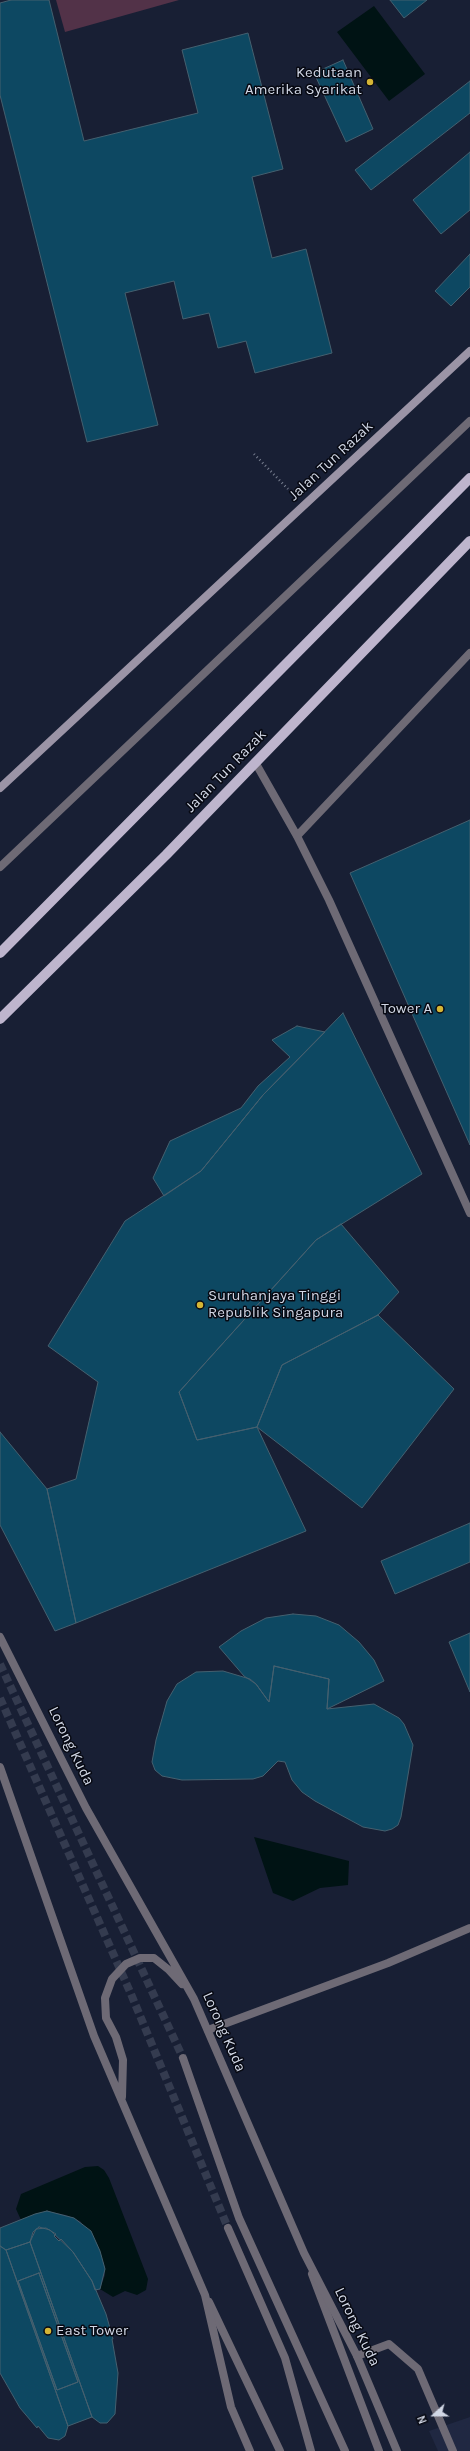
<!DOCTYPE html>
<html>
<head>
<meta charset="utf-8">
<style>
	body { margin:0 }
	#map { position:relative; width:470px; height:2451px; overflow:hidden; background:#181f34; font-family:Karla,sans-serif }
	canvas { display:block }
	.north { position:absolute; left:414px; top:2395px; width:40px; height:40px; -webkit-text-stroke:3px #070912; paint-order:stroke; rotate:249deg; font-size:11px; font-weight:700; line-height:16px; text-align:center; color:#d1d7e5 }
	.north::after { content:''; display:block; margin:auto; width:14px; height:18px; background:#d1d7e5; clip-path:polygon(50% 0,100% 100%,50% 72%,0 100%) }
</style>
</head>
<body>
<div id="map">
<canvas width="470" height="2451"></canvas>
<div class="north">N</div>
</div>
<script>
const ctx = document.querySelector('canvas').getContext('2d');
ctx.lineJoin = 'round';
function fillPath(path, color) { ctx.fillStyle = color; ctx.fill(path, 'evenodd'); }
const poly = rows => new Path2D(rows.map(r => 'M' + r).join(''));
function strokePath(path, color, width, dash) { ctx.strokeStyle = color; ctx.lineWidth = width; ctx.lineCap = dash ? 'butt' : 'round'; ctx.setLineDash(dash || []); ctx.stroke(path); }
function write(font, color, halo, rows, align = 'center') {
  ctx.font = font + ' Karla,sans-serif'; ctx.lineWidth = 3; ctx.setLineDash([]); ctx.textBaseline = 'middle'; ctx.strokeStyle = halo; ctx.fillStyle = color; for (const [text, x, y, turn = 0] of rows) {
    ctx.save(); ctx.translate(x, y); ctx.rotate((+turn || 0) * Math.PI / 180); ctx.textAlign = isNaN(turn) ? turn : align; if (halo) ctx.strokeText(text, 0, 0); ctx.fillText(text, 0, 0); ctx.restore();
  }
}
const built = poly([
	[470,2417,470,2451,438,2451,429,2431]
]);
const green = poly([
	[56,0,179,0,65,32]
]);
const water = poly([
	[374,6,425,74,389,101,337,32],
	[254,1837,349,1861,348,1885,320,1888,293,1901,273,1893],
	[98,2166,104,2170,109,2178,148,2279,146,2290,137,2295,125,2291,113,2297,100,2289,105,2275,104,2264,94,2238,80,2221,66,2215,47,2211,21,2220,16,2209,21,2194,85,2167]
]);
const building = poly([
	[11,0,49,0,84,141,198,113,182,50,248,33,283,169,252,177,272,258,306,249,332,353,255,373,246,341,218,348,209,313,183,319,174,281,125,293,158,425,87,442,0,95,0,3,11,0],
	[390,0,427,0,404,18,390,0],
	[343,60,373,129,346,142,314,73,343,60],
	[470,81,470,113,371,190,355,170,470,81],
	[470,152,470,210,441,234,413,200,470,152],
	[470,254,470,287,451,306,435,291,470,254],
	[470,820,470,1145,350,873,470,820],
	[343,1013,422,1174,316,1240,179,1392,197,1440,257,1427,306,1531,76,1623,47,1489,76,1479,98,1382,48,1346,125,1221,201,1171,263,1095,343,1013],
	[297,1026,325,1032,263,1095,201,1171,164,1196,153,1178,170,1141,241,1108,258,1086,290,1057,272,1040,297,1026],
	[341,1224,399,1292,378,1315,282,1365,257,1427,197,1440,179,1392,316,1240,341,1224],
	[378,1315,454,1389,362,1508,257,1427,282,1365,378,1315],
	[0,1432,47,1489,76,1623,55,1631,0,1525,0,1432],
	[470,1523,470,1562,395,1594,381,1561,470,1523],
	[293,1614,316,1616,339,1625,359,1642,374,1660,384,1681,327,1709,329,1679,274,1666,269,1702,256,1684,244,1676,219,1647,241,1631,266,1618,293,1614],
	[470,1633,470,1692,449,1642,470,1633],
	[274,1666,329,1679,327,1709,374,1704,399,1718,404,1724,413,1745,401,1817,398,1825,392,1829,385,1831,363,1827,315,1801,302,1792,292,1780,285,1762,278,1761,263,1776,253,1779,182,1780,162,1776,155,1770,152,1762,156,1740,167,1701,177,1684,196,1672,223,1671,250,1679,256,1684,269,1702,274,1666],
	[47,2211,74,2218,91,2231,100,2251,105,2269,100,2289,95,2290,92,2281,73,2252,61,2239,59,2241,54,2236,56,2234,46,2228,36,2229,30,2242,6,2250,0,2246,0,2228,35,2214,47,2211],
	[39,2227,50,2230,73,2252,92,2281,106,2314,113,2339,112,2339,118,2373,115,2414,107,2423,100,2423,92,2417,30,2242,33,2232,39,2227],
	[30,2242,92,2417,68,2426,6,2250,30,2242],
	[39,2273,78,2382,57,2390,18,2281,39,2273],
	[0,2246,6,2250,68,2426,65,2436,59,2440,48,2438,38,2426,37,2428,20,2408,0,2373,0,2246],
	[39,2273,78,2382,57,2390,18,2281,39,2273]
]);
const tertiaryTunnel = poly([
	[0,1664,183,2058],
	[0,1698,131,1994,228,2228]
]);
const path = poly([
	[254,454,288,489]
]);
const service = poly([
	[255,762,297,836,329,900,470,1213],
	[297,836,470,653],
	[208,2030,388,1963,470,1928],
	[312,2274,379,2451],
	[209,2302,280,2451],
	[357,2356,389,2344,418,2369,453,2451]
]);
const tertiary = poly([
	[0,867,470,421],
	[0,1637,86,1808,194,1999,304,2253,357,2356,397,2451],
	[0,1767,94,2036,205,2295,231,2407,250,2451],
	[183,2058,239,2218,345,2451],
	[122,2097,123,2060,116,2037,106,2018,105,1998,112,1979,126,1964,140,1958,154,1958,169,1970,182,1984],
	[228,2228,285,2358,311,2451]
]);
const secondary = poly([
	[0,788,470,351]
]);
const primary = poly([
	[0,953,470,478],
	[0,1019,166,855,470,541]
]);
const markers = [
	[370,82,4,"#d5b535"],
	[440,1009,4,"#d5b535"],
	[200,1305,4,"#d5b535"],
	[48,2331,4,"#d5b535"]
];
const poiNames = [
	["Kedutaan",362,73],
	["Amerika Syarikat",362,90],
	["Tower A",432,1009],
	["Suruhanjaya Tinggi",208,1296,"left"],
	["Republik Singapura",208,1313,"left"],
	["East Tower",56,2331,"left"]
];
const streetNames = [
	["Jalan Tun Razak",331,461,-43],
	["Jalan Tun Razak",226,771,-46],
	["Lorong Kuda",71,1746,64],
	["Lorong Kuda",224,2032,66],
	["Lorong Kuda",357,2327,64]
];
fillPath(built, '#202842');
fillPath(green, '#523248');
fillPath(water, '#001314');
fillPath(building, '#0d4862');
strokePath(building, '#45606f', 1);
strokePath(tertiaryTunnel, '#343b4f', 8, [8, 4]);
strokePath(path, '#787f90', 2.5, [1, 3]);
strokePath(service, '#6e6a75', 8);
strokePath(tertiary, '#6e6a75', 8);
strokePath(secondary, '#9b94a6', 8);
strokePath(primary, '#beb5cd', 10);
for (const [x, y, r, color] of markers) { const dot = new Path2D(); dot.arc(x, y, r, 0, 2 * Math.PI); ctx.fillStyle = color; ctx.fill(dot); strokePath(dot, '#070912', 1.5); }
write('15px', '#d1d7e5', '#070912', poiNames, 'right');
write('15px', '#d1d7e5', '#070912', streetNames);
</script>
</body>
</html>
